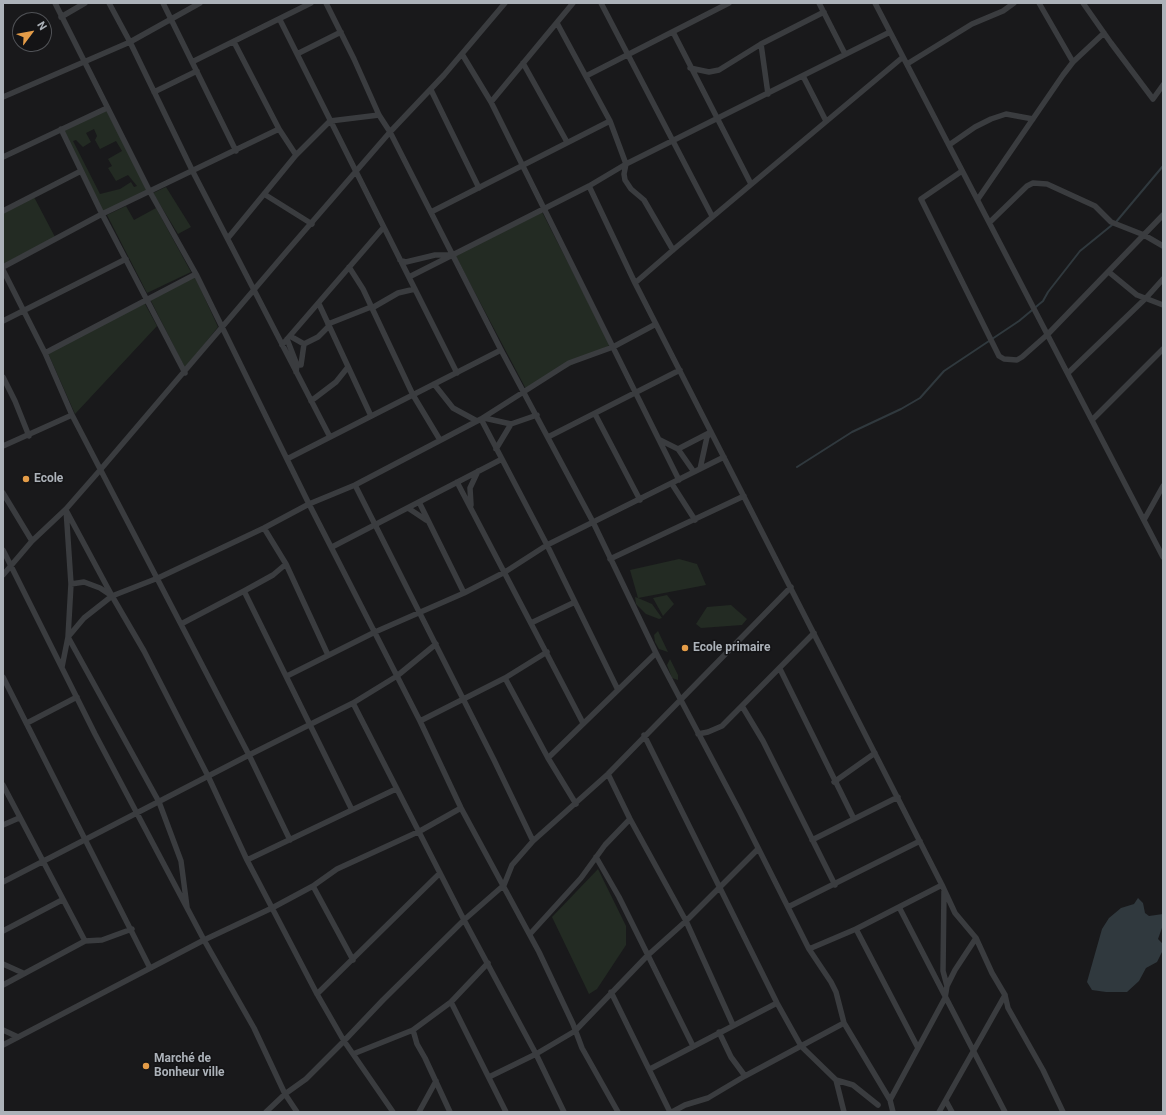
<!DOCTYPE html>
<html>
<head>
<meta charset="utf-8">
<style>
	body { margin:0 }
	#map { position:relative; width:1166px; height:1115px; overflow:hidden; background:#19191b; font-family:Roboto,sans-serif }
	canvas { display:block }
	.frame { position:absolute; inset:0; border:4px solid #acb2b9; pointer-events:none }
	.north { position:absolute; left:12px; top:12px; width:40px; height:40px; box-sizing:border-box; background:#141416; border:1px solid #515357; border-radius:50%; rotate:58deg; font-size:11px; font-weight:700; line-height:16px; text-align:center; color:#acb2b9 }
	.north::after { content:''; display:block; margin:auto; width:14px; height:18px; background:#e49c48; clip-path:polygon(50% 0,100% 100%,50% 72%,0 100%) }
</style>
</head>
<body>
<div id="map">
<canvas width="1166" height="1115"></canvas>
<div class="frame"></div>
<div class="north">N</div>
</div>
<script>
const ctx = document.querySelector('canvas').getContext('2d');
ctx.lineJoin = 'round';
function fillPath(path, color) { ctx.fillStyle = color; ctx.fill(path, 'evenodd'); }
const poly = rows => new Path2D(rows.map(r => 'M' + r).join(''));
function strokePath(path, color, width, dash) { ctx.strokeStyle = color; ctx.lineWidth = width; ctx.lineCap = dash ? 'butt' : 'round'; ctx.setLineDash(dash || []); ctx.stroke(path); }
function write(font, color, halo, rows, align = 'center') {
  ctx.font = font + ' Roboto,sans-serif'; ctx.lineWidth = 3; ctx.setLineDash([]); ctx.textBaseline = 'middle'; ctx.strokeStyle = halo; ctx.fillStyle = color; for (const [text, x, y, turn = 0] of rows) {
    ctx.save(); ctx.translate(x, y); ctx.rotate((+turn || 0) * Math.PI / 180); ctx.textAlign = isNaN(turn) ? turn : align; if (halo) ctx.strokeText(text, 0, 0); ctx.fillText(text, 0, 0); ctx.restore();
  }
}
const green = poly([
	[106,110,148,191,103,212,62,130],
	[94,129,97,136,95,140,100,149,116,141,122,151,108,159,112,166,108,168,116,181,128,175,137,186,134,187,131,182,120,189,100,194,73,141,76,140,83,147,91,142,86,133],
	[166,187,191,227,178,234,153,193],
	[34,197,55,237,4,264,3,213],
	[126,206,134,220,156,208,191,272,147,293,107,215],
	[542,212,610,345,526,389,455,255],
	[195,277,218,327,185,368,150,299],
	[144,302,157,326,75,414,48,353],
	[679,559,697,564,706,585,638,598,652,604,662,618,659,619,646,614,636,604,635,597,638,598,630,570],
	[667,595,674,604,663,616,653,598],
	[731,605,747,619,742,625,701,628,696,624,707,607],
	[658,631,668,652,659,649,655,642,654,635],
	[670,659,678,675,678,680,672,678,667,665],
	[598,869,626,926,626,945,597,989,589,994,552,917]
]);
const water = poly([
	[1138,898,1143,903,1145,913,1149,916,1163,914,1163,925,1158,939,1163,944,1163,950,1157,962,1146,968,1139,981,1127,992,1106,992,1092,990,1087,982,1102,929,1109,918,1121,908,1134,904]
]);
const stream = poly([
	[1116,222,1163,166],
	[797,467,852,432,901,409,920,398,944,371,1019,321,1043,301,1048,292,1080,251,1112,225]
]);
const minor = poly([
	[55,3,150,192,196,274,309,504,420,721,461,808,539,952,573,1024,582,1048,618,1112],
	[109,3,130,42,193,172,330,437],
	[163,3,236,151],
	[326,3,354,59,379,115,390,132,501,350,593,522,656,653,740,812,809,949,831,982,836,992,844,1023,890,1100,893,1112],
	[601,3,712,216],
	[819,3,845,54],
	[875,3,1163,557],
	[1039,3,1073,62],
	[1083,3,1111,43,1153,99,1163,85],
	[61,17,85,3],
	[280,20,457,373],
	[557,23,610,121,626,164,624,174,625,180,631,189,644,200,673,250],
	[673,32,751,184],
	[234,42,279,129,296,155],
	[761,44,768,94],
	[297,54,341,32],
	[462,54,491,102,679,480],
	[192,62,311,3],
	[523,63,567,142],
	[907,64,972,24,1003,11,1014,3],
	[690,68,709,72,719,70,761,44,824,12],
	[586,76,729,3],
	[803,76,826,121],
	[431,90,479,188],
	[154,92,197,71],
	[3,97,130,42,200,3],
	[491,102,573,3],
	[61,129,102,214,185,373],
	[949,145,975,127,991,119,1006,114,1033,119],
	[3,157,107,108],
	[962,171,921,199,999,356,1004,359,1017,360,1022,357,1048,334,1163,215],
	[589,186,635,283,942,885,955,913,976,938,992,973,1005,995,1008,1008,1043,1070,1063,1112],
	[264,194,312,224],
	[978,199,1063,75,1073,62,1104,33],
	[3,211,81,171],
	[431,212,610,121],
	[990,222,1027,186,1033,183,1047,184,1095,206,1111,222,1144,235,1163,246],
	[228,238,296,155,330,121,379,115],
	[400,260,406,262,435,255,450,255],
	[3,267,102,214,279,129],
	[349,267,363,289,413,395,440,440],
	[3,270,45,353,72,415,249,755,290,840],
	[1109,272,1137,295,1163,305],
	[409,277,589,186,626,164,890,32],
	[635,283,673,250,903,57],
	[319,304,371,416],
	[372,308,398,293,415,289],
	[3,321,126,259],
	[328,324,371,307],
	[290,336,304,344,318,337,329,326],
	[287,339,297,365],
	[282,345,383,228],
	[45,353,196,274],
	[296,372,297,365,301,365,304,344],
	[1068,373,1146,298,1163,279],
	[3,377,15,401,29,436],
	[434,384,453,408,477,421],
	[311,401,336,382,348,367],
	[595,414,640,500],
	[484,418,511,424,537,415],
	[481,419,547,545,618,690],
	[1092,420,1163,349],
	[548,437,680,370],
	[660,440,678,449,694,472],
	[3,446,72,415],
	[496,449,511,424],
	[678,449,709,433],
	[287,459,501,350],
	[700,469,707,437,711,432],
	[457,482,583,723],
	[672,484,695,520],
	[355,485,494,760,533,841],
	[3,493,32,541],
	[419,502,464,593],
	[471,505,470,488,478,471],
	[408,508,426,520],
	[66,509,71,584,84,582,100,588,112,596,144,651,208,776,247,860,317,994,344,1041,393,1112],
	[67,512,111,594],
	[1144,520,1163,486],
	[264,528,286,564,328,655],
	[332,547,502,459],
	[3,550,95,734,204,940,254,1028,285,1094,297,1112],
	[610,559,744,496],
	[3,575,32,541,66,509,101,469,287,251,390,132,444,75,505,3],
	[244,591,352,810],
	[531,623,575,602],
	[181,624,244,591,273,575,286,564],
	[62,667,68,637,71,584],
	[780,669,854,819],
	[287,676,375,632,464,593,505,572,547,545,724,457],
	[3,677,150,968],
	[505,678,548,758,576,804],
	[353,703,464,920,536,1054,564,1112],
	[742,706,763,741,835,885],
	[420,721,505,678,547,652],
	[27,723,77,697],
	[698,734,708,732,722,726,814,633],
	[644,735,777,1003,801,1046,836,1080,853,1085,878,1105],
	[548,758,656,653],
	[608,774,630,819,686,921,733,1025],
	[834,782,875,753],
	[3,785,85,941],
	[3,825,19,818],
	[812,840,898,797],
	[596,857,619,897,693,1046],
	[247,860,396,789],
	[3,882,249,755,353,703,397,676,436,644],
	[313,886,353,960],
	[944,891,943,971,947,986],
	[187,907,181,861,159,802,68,637,84,618,112,596,158,578,264,528,309,504,355,485,481,419,569,363,613,347,656,324],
	[788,907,920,841],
	[899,907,1005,1112],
	[856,929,918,1048],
	[3,931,62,900],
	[530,934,581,878,605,845,630,819],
	[809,949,856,929,942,885],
	[3,964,23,973],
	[3,985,85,941,102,940,132,929],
	[611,992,670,1112],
	[317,994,440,873],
	[451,1002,506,1112],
	[3,1030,18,1037],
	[413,1030,417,1044,425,1058,450,1112],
	[719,1032,731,1057,745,1076],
	[3,1045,204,940,272,908,313,886,337,869,420,831,461,808],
	[353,1054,413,1030,451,1002,488,963],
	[650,1069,777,1003],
	[489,1077,536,1054,575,1031,647,956,686,921,758,849],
	[836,1080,844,1112],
	[890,1100,945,998,947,986,955,970,976,938],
	[946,1101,952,1112],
	[266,1112,285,1094,306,1079,344,1041,383,1000,464,920,504,885,512,865,533,841,608,774,791,587],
	[419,1112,436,1081],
	[672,1112,685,1105,708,1098,745,1076,844,1023],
	[939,1112,1005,995]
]);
const markers = [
	[26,479,4,"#e49c48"],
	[685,648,4,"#e49c48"],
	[146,1066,4,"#e49c48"]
];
const poiNames = [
	["Ecole",34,479],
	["Ecole primaire",693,648],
	["Marché de",154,1059],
	["Bonheur ville",154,1073]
];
fillPath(green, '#232b23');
fillPath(water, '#30393e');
strokePath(stream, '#30393e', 2);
strokePath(minor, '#3a3c3f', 5.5);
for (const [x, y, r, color] of markers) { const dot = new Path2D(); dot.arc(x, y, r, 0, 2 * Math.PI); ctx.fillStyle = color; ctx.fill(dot); strokePath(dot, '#141416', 1.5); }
write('bold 12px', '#acb2b9', '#141416', poiNames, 'left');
</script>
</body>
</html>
